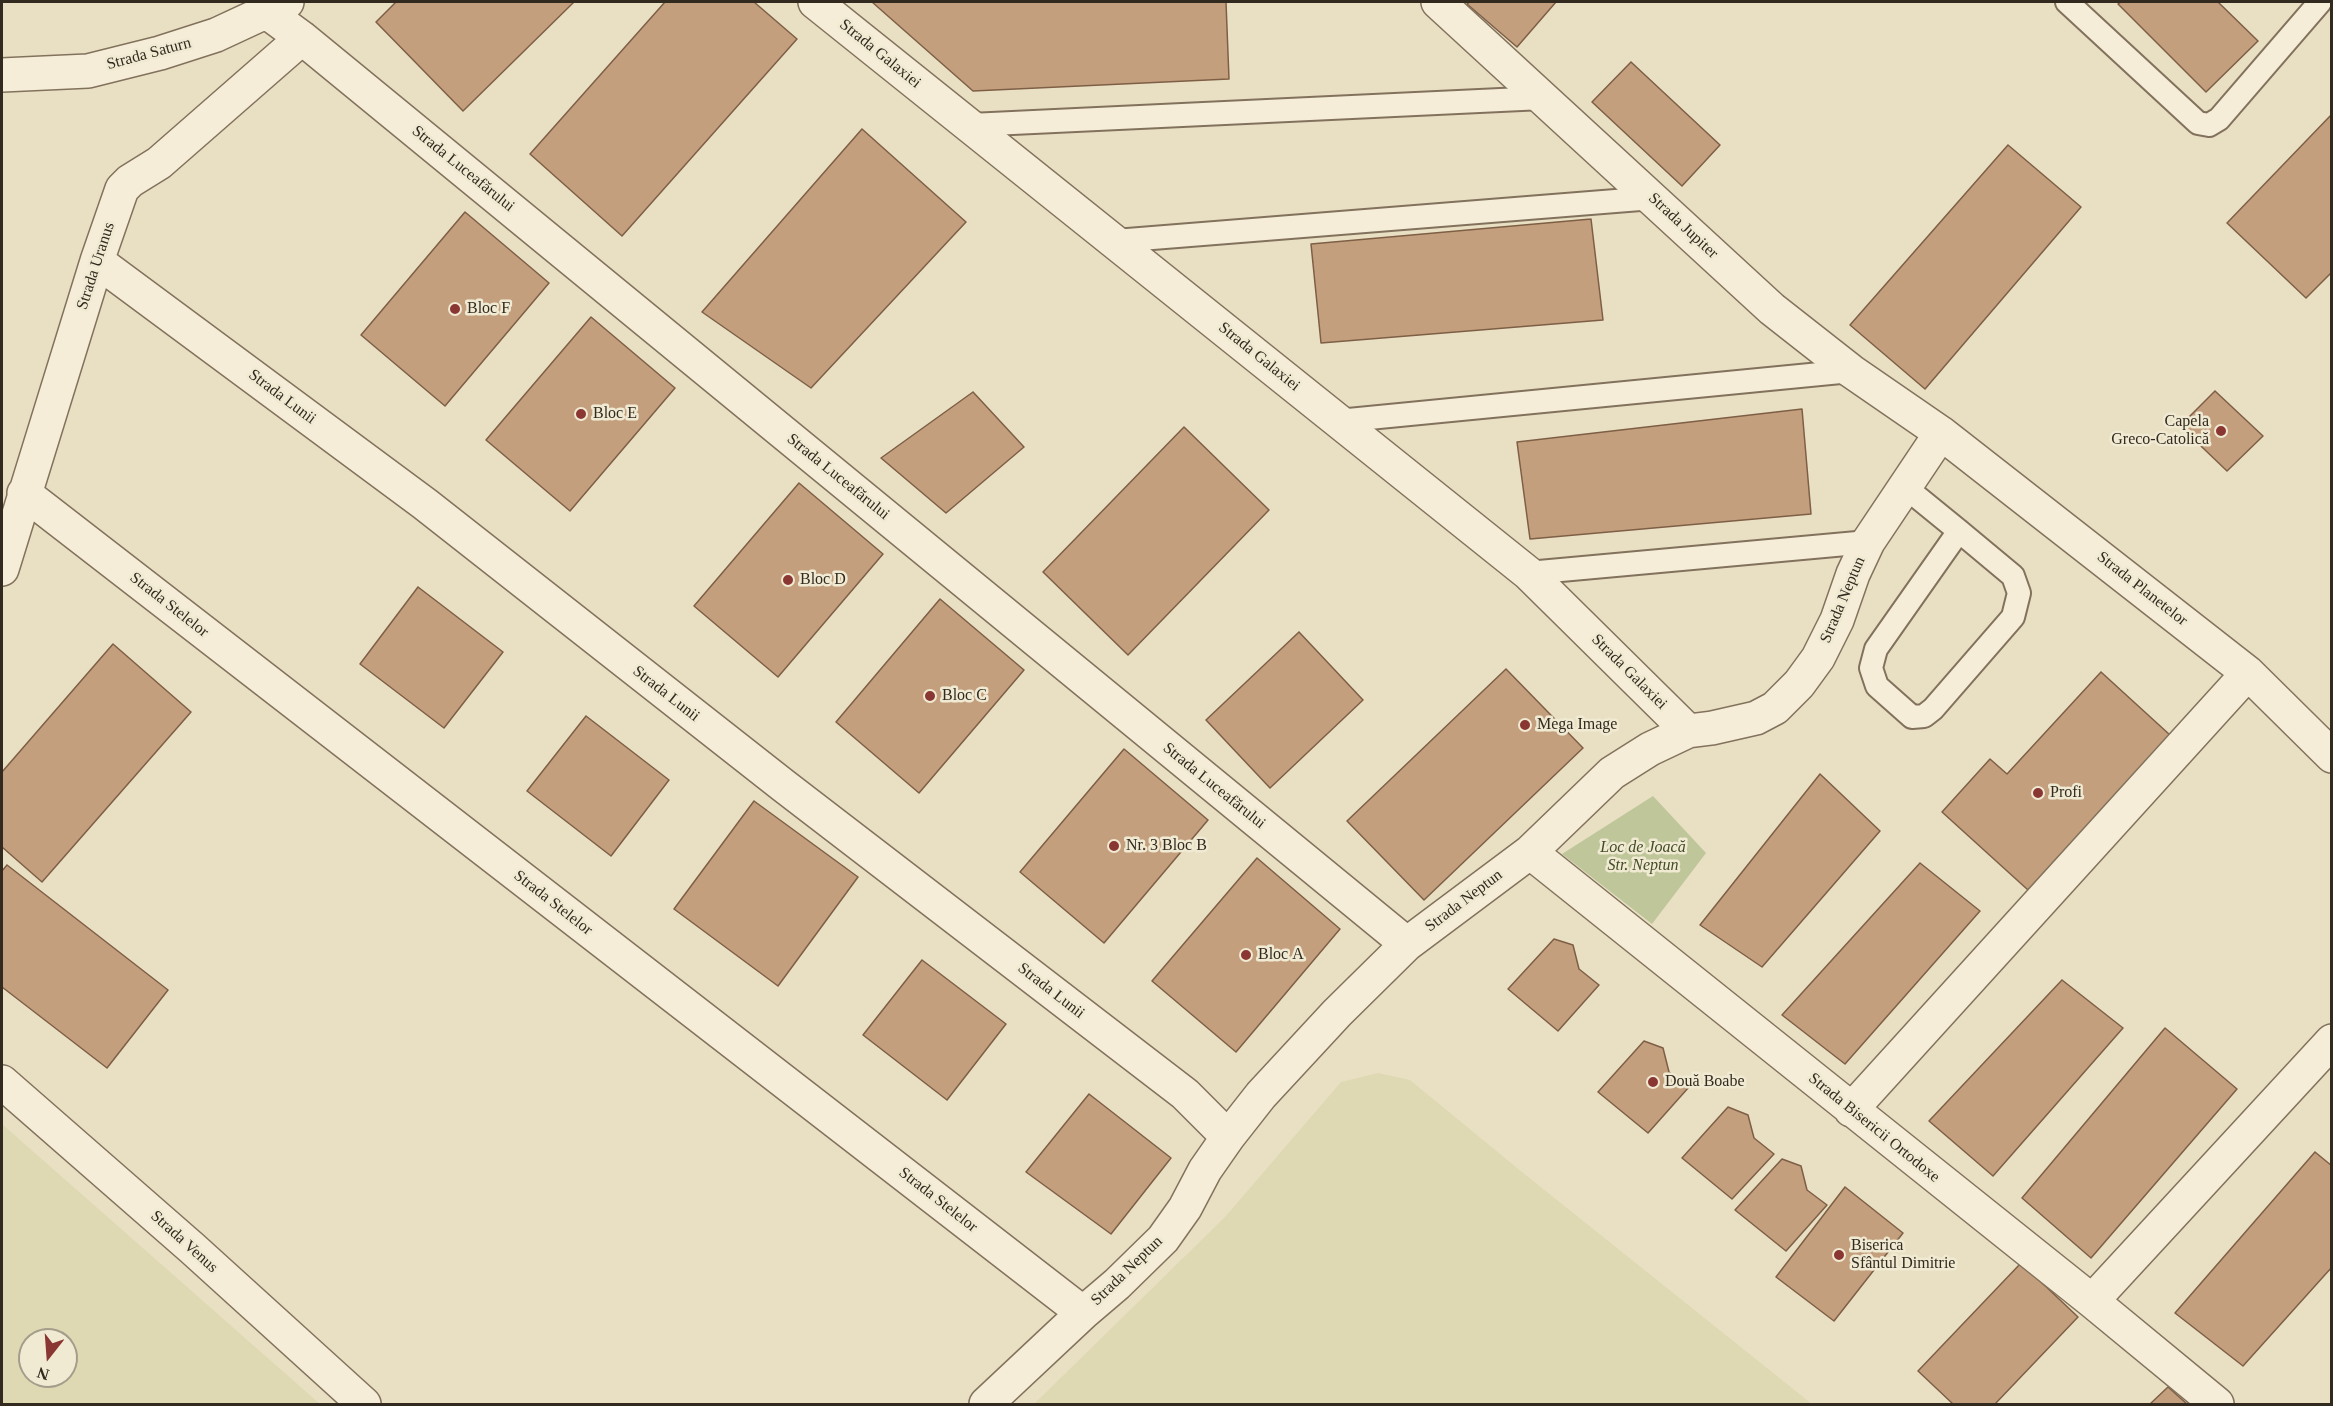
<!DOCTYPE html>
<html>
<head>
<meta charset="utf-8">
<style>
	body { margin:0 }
	#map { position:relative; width:2333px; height:1406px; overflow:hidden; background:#e9e0c4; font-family:Georgia,serif }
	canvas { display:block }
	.frame { position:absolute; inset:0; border:3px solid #332a1f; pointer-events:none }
	.north { position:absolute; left:18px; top:1328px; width:60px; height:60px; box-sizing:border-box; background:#f1ead3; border:2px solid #a59d8b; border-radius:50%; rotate:197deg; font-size:16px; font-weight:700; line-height:24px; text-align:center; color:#332a1f }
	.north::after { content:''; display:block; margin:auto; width:21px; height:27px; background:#8a3733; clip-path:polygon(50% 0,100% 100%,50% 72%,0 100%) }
</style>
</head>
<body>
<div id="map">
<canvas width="2333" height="1406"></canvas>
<div class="frame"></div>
<div class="north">N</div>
</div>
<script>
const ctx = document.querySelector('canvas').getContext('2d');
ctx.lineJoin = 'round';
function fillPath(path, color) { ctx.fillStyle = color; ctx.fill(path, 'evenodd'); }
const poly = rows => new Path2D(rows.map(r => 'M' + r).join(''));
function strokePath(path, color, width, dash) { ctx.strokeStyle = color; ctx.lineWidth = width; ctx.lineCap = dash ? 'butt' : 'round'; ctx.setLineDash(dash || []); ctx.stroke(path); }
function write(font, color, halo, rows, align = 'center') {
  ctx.font = font + ' Georgia,serif'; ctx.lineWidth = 5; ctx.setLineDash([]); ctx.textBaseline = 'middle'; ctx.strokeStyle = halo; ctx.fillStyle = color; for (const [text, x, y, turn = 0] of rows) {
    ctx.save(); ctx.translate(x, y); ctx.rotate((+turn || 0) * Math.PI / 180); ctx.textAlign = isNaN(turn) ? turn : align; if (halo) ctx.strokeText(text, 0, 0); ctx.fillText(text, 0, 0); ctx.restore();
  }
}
const farmland = poly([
	[1378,1073,1410,1080,1522,1172,1812,1404,1034,1404,1225,1217,1341,1082],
	[2,1124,320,1404,2,1404],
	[30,1340,66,1340,66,1376,30,1376]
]);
const green = poly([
	[1653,796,1706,853,1652,924,1562,854]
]);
const building = poly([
	[396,2,574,2,463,111,376,22,396,2],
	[665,2,754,2,797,39,622,236,530,154,665,2],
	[872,2,1226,2,1229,79,973,91,872,2],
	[1470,2,1556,2,1517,47,1467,4,1470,2],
	[2121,2,2218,2,2258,41,2206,92,2118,4,2121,2],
	[1631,62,1720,145,1682,186,1592,102,1631,62],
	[2332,114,2332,272,2306,298,2227,223,2332,114],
	[862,129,966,222,811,388,702,312,862,129],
	[2008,145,2081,207,1925,389,1850,325,2008,145],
	[465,212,549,283,445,406,361,335,465,212],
	[1591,219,1603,320,1321,343,1311,244,1591,219],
	[591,317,675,388,570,511,486,440,591,317],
	[2215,391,2263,436,2227,471,2180,426,2215,391],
	[973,392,1024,447,946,513,881,458,973,392],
	[1802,409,1811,514,1530,539,1517,442,1802,409],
	[1184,427,1269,510,1128,655,1043,572,1184,427],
	[799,483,883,554,778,677,694,606,799,483],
	[418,587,503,652,444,728,360,664,418,587],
	[940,599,1024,670,919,793,836,722,940,599],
	[1299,632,1363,700,1270,788,1206,720,1299,632],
	[113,644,191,712,42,882,2,847,2,772,113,644],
	[1506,669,1583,748,1424,900,1347,821,1506,669],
	[2101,672,2170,735,2028,890,1942,812,1990,759,2007,774,2101,672],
	[586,716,669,780,611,856,527,791,586,716],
	[1124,749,1208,820,1104,943,1020,872,1124,749],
	[1820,774,1880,831,1762,967,1700,925,1820,774],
	[754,801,858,877,778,986,674,909,754,801],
	[1257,858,1340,929,1236,1052,1152,981,1257,858],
	[1920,863,1980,911,1845,1064,1782,1015,1920,863],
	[7,865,168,990,107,1068,2,987,2,871,7,865],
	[1554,939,1573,945,1579,969,1599,985,1558,1031,1508,989,1554,939],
	[922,960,1006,1024,947,1100,863,1035,922,960],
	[2062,980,2123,1028,1993,1176,1929,1121,2062,980],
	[2165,1028,2237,1089,2091,1258,2022,1198,2165,1028],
	[1644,1041,1663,1048,1669,1072,1689,1087,1648,1133,1598,1092,1644,1041],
	[1089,1094,1171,1158,1111,1234,1026,1172,1089,1094],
	[1728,1107,1748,1115,1754,1138,1774,1154,1732,1199,1682,1158,1728,1107],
	[2315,1152,2332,1166,2332,1267,2243,1366,2175,1313,2315,1152],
	[1782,1159,1801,1166,1807,1190,1827,1205,1786,1251,1735,1210,1782,1159],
	[1845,1187,1903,1233,1834,1321,1776,1277,1845,1187],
	[2021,1263,2078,1317,1995,1404,1953,1404,1918,1371,2021,1263],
	[2168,1387,2187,1404,2150,1404,2168,1387]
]);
const service = poly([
	[2067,2,2198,123,2209,125,2219,119,2320,2],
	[970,125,1543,98],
	[1115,241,1653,198],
	[1338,421,1851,371],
	[1905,487,1959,531,2013,576,2019,593,2013,617,1933,709,1924,716,1912,717,1877,686,1871,668,1876,649,1959,531],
	[1528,573,1868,542]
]);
const minor = poly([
	[815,2,1528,573,1688,731],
	[1438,2,1772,309,1851,371,1941,433,2248,673,2332,756],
	[268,13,302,38,1407,944],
	[2,75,88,71,160,53,216,35,287,2],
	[97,261,425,504,784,786,1185,1094,1228,1137],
	[24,493,1083,1313],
	[2,569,97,261,122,189,130,181,159,163,302,38],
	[1530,852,2092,1301,2217,1404],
	[2,1082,192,1248,364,1404],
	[1851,1110,2248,673],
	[2092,1301,2332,1041],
	[986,1404,1083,1313,1117,1284,1163,1239,1185,1208,1205,1170,1228,1137,1261,1095,1337,1013,1407,944,1530,852,1612,773,1650,749,1688,731,1712,728,1756,718,1775,708,1799,684,1818,658,1837,620,1853,574,1868,542,1941,433]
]);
const markers = [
	[455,309,6,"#8a3733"],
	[581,414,6,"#8a3733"],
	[2221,431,6,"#8a3733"],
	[788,580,6,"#8a3733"],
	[930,696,6,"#8a3733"],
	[1525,725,6,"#8a3733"],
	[2038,793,6,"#8a3733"],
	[1114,846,6,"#8a3733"],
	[1246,955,6,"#8a3733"],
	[1653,1082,6,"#8a3733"],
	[1839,1255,6,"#8a3733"]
];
const streetNames = [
	["Strada Saturn",149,54,-15],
	["Strada Galaxiei",880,54,39],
	["Strada Luceafărului",463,169,39],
	["Strada Jupiter",1683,226,43],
	["Strada Uranus",96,266,-72],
	["Strada Galaxiei",1259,357,39],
	["Strada Lunii",282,397,37],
	["Strada Luceafărului",838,477,39],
	["Strada Planetelor",2142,589,38],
	["Strada Neptun",1843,600,-67],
	["Strada Stelelor",169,605,38],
	["Strada Galaxiei",1629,672,45],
	["Strada Lunii",666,694,38],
	["Strada Luceafărului",1214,786,39],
	["Strada Neptun",1464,901,-37],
	["Strada Stelelor",553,903,38],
	["Strada Lunii",1051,991,38],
	["Strada Bisericii Ortodoxe",1874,1128,39],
	["Strada Stelelor",938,1200,38],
	["Strada Venus",184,1242,42],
	["Strada Neptun",1127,1271,-44]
];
const poiNames = [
	["Bloc F",467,309],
	["Bloc E",593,414],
	["Capela",2209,422,"right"],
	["Greco-Catolică",2209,440,"right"],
	["Bloc D",800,580],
	["Bloc C",942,696],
	["Mega Image",1537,725],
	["Profi",2050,793],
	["Nr. 3 Bloc B",1126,846],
	["Bloc A",1258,955],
	["Două Boabe",1665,1082],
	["Biserica",1851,1246],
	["Sfântul Dimitrie",1851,1264]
];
const parkNames = [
	["Loc de Joacă",1643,848],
	["Str. Neptun",1643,866]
];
fillPath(farmland, '#ded9b3');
fillPath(green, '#bec69a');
fillPath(building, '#c39f7e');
strokePath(building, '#7e5f45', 1.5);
strokePath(service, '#82725d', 26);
strokePath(minor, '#82725d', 36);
strokePath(service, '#f5edd7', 22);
strokePath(minor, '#f5edd7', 33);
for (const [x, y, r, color] of markers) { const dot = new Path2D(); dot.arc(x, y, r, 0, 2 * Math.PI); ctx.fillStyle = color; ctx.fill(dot); strokePath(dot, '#f1ead3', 2); }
write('16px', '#332a1f', '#f1ead3', streetNames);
write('16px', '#332a1f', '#f1ead3', poiNames, 'left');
write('italic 16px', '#424d28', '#f1ead3', parkNames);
</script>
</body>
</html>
